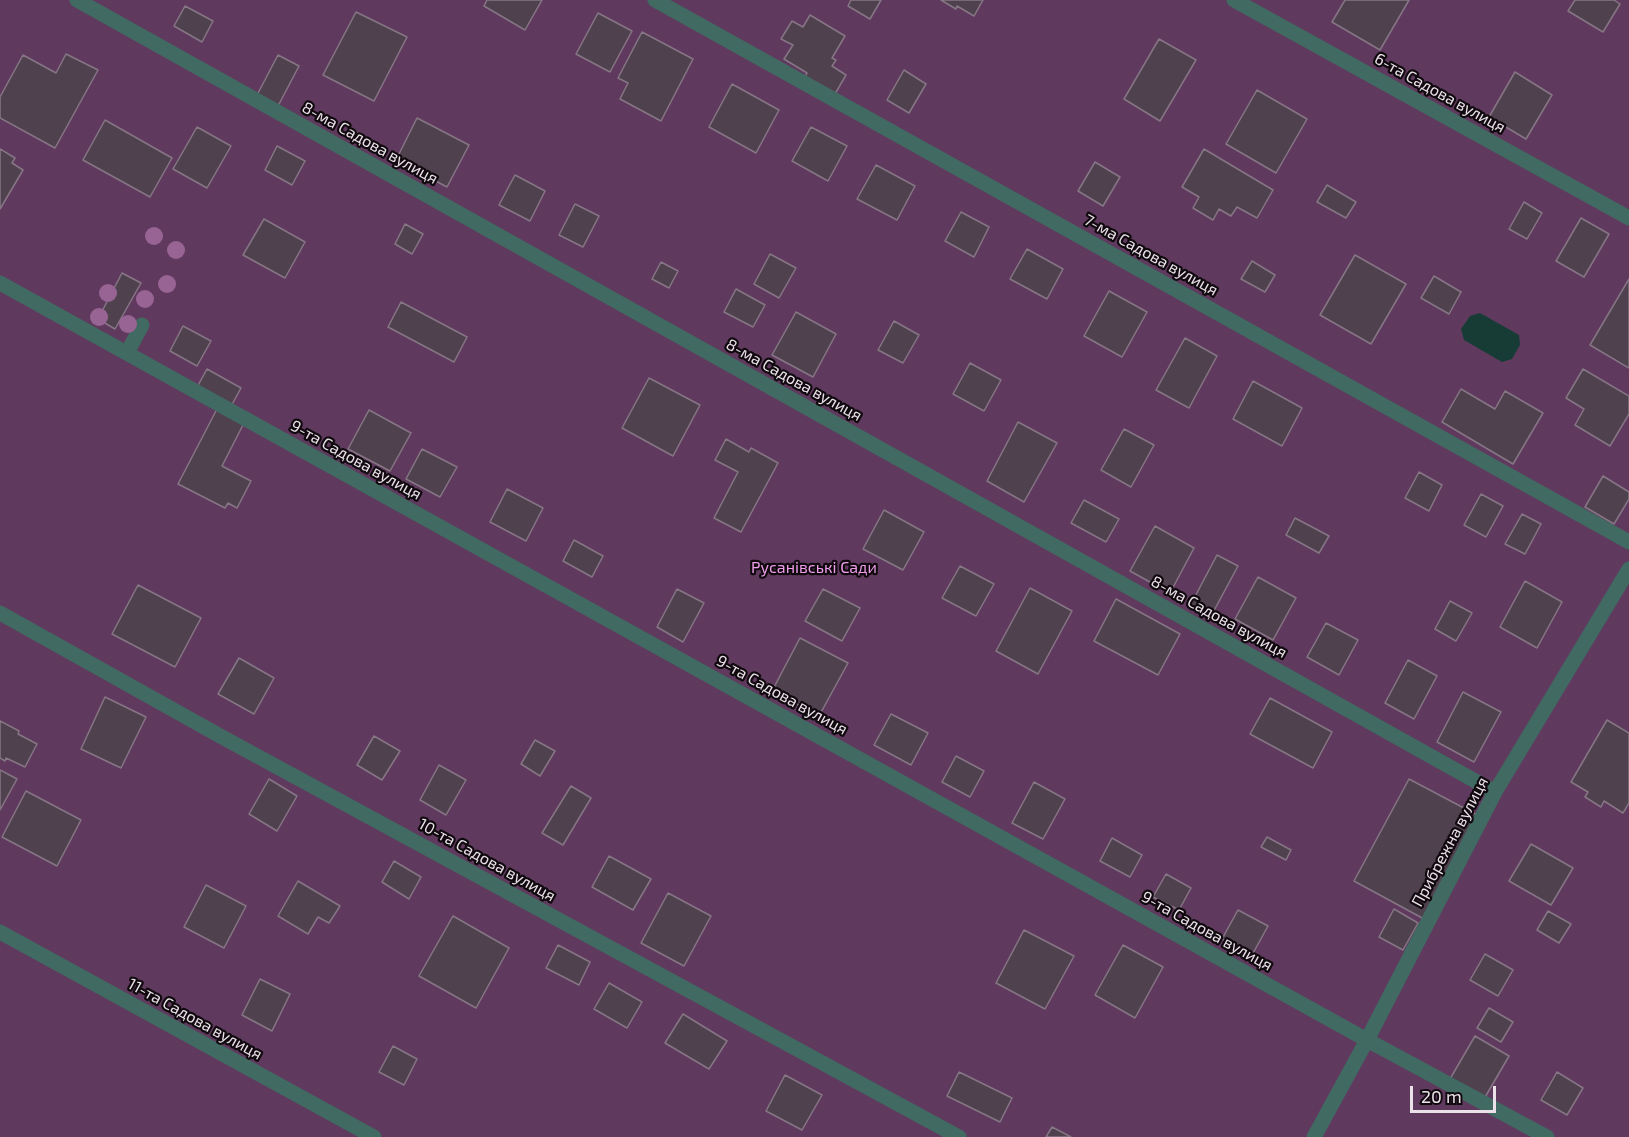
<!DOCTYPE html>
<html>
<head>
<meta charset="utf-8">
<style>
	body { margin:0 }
	#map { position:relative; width:1629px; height:1137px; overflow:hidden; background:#2b1e2a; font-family:"Exo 2",sans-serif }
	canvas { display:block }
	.scale { position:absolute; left:1410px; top:1086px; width:86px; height:27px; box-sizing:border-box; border:3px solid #eae1e9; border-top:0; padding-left:8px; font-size:18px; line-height:21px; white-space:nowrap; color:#eae1e9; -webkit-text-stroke:4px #100a0f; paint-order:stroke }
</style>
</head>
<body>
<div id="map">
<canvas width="1629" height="1137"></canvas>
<div class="scale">20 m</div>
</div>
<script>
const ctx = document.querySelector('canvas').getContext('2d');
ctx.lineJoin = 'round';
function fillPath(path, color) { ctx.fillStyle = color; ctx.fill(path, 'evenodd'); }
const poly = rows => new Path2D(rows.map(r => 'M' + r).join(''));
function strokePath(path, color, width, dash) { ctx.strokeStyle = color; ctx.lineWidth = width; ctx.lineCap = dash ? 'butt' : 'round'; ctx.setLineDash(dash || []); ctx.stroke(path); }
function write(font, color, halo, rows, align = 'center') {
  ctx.font = font + ' "Exo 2",sans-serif'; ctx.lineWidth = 4.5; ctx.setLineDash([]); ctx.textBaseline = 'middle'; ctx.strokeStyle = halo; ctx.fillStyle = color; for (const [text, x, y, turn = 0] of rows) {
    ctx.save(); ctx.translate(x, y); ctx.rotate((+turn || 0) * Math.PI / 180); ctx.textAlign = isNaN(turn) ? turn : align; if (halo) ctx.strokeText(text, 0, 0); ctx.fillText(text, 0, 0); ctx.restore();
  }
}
const green = poly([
	[0,0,1629,0,1629,1137,0,1137]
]);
const water = poly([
	[1480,313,1519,335,1520,345,1512,359,1502,362,1464,340,1461,329,1470,316]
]);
const building = poly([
	[487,0,542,0,525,30,484,6,487,0],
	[851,0,881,0,870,19,848,6,851,0],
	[941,0,983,0,974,16,957,6,956,9,941,0],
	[1345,0,1409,0,1380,50,1332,22,1345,0],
	[1575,0,1614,0,1620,4,1603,32,1568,11,1575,0],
	[185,6,213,21,202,42,174,26,185,6],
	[356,12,407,37,374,101,323,75,356,12],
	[598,13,632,31,610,72,576,54,598,13],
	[810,15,845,36,832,58,836,60,832,66,846,75,835,94,804,79,807,73,784,59,793,45,781,39,792,21,803,27,810,15],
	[642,32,693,59,661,121,620,99,628,83,618,78,642,32],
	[1159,39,1196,60,1160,121,1124,99,1159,39],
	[66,54,98,70,55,148,0,118,0,97,23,55,56,73,66,54],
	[278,55,299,66,278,106,257,95,278,55],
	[904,70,926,84,909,113,887,100,904,70],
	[1515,72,1552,95,1526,139,1489,117,1515,72],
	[732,84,779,110,756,153,709,127,732,84],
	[1257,90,1307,119,1276,173,1226,144,1257,90],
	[417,118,469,145,447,187,396,160,417,118],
	[105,120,172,158,150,197,83,160,105,120],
	[197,127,231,146,207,188,173,169,197,127],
	[811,127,847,146,828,181,792,161,811,127],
	[277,146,305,161,292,185,265,170,277,146],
	[0,149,15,158,12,163,23,170,0,209,0,149],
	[1204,149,1273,190,1257,218,1237,207,1231,216,1219,209,1213,220,1193,208,1199,197,1182,187,1204,149],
	[1095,162,1120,177,1103,206,1078,191,1095,162],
	[876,165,915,186,897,220,857,199,876,165],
	[515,175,545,191,530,221,499,205,515,175],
	[1327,185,1356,202,1346,218,1317,202,1327,185],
	[1524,202,1542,213,1527,239,1509,229,1524,202],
	[575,204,599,216,583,247,559,235,575,204],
	[961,212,989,227,974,257,945,241,961,212],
	[1581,218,1609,234,1584,277,1556,261,1581,218],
	[264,219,305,242,285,278,243,255,264,219],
	[405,224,423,234,412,254,395,244,405,224],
	[1027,249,1063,269,1047,299,1010,279,1027,249],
	[770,254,796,268,779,298,754,284,770,254],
	[1355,255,1406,284,1371,344,1320,315,1355,255],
	[1252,261,1275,275,1265,292,1241,279,1252,261],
	[661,262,678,271,669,288,652,279,661,262],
	[122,273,141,283,115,329,98,319,122,273],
	[1434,276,1461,292,1449,314,1421,298,1434,276],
	[1629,279,1629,368,1590,345,1629,279],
	[736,289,765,305,753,327,724,312,736,289],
	[1109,291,1147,312,1122,357,1084,336,1109,291],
	[401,302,467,337,454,362,388,327,401,302],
	[796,312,836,334,813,377,772,355,796,312],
	[894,321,919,335,903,363,878,350,894,321],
	[183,326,211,341,197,366,170,351,183,326],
	[1185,338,1217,356,1189,408,1156,390,1185,338],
	[970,363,1001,380,984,411,953,394,970,363],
	[207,369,241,388,230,408,196,389,207,369],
	[1583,369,1629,396,1629,414,1610,446,1575,425,1584,409,1566,398,1583,369],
	[649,378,700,405,673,456,622,428,649,378],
	[1253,381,1302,408,1282,446,1233,419,1253,381],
	[1461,389,1495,409,1505,391,1543,413,1513,464,1442,422,1461,389],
	[217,409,244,423,222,466,251,481,237,508,228,503,225,508,178,484,217,409],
	[369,410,411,433,390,471,348,449,369,410],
	[1018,422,1057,443,1024,502,987,481,1018,422],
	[1124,429,1154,445,1131,487,1101,470,1124,429],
	[726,439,749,452,751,448,778,463,741,532,714,518,738,472,715,460,726,439],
	[422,449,457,467,440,497,406,479,422,449],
	[1419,472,1442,485,1429,511,1405,498,1419,472],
	[1603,476,1629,492,1629,499,1614,524,1585,507,1603,476],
	[507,489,543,508,526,541,490,522,507,489],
	[1481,494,1503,506,1486,537,1464,525,1481,494],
	[1084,500,1119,519,1106,542,1071,523,1084,500],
	[884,510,924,532,903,570,863,549,884,510],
	[1522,514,1541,524,1525,554,1505,544,1522,514],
	[1295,518,1329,536,1319,553,1286,535,1295,518],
	[1155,526,1194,548,1170,593,1130,571,1155,526],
	[574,540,603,556,592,577,563,561,574,540],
	[1217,555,1238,566,1210,618,1190,606,1217,555],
	[960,566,994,584,976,616,942,598,960,566],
	[1258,577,1296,598,1273,640,1235,619,1258,577],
	[1525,581,1562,602,1537,648,1500,627,1525,581],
	[138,585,201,618,175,667,112,634,138,585],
	[1030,588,1072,611,1038,674,996,651,1030,588],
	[677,589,704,603,683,642,657,627,677,589],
	[823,589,860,608,842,641,805,621,823,589],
	[1116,599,1180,634,1158,675,1094,641,1116,599],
	[1450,601,1472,613,1456,641,1435,629,1450,601],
	[1326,623,1358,640,1339,675,1307,657,1326,623],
	[800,638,848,663,819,716,772,691,800,638],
	[239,658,274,678,254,714,218,694,239,658],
	[1408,660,1437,676,1414,719,1385,703,1408,660],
	[1463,692,1501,712,1474,762,1437,742,1463,692],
	[105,697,146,717,121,768,81,749,105,697],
	[1270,698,1332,732,1313,768,1250,734,1270,698],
	[891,714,928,733,911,765,874,745,891,714],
	[1607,720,1629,733,1629,803,1623,813,1604,801,1601,807,1585,797,1588,792,1571,782,1607,720],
	[0,721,19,731,18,734,37,744,25,767,6,758,5,761,0,758,0,721],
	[374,736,400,751,382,780,357,765,374,736],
	[535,740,555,751,540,776,521,764,535,740],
	[956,756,984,771,970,797,942,782,956,756],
	[439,765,466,780,446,815,420,800,439,765],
	[0,770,17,779,0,810,0,770],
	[269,779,297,796,277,831,249,814,269,779],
	[1409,779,1479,816,1424,919,1354,881,1409,779],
	[1034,782,1065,799,1043,839,1012,823,1034,782],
	[571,786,591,798,563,845,542,833,571,786],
	[26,791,81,820,57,866,2,837,26,791],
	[1267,837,1291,850,1286,860,1261,847,1267,837],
	[1112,838,1142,855,1130,877,1100,861,1112,838],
	[1531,844,1573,868,1551,905,1509,881,1531,844],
	[609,856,651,879,633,910,592,887,609,856],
	[394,861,421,877,409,899,382,882,394,861],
	[1166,874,1191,888,1179,910,1153,897,1166,874],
	[298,881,340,906,329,923,318,917,308,934,278,916,298,881],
	[206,885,246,906,224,948,184,927,206,885],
	[668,893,711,916,684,966,641,943,668,893],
	[1394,909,1418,923,1403,950,1379,937,1394,909],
	[1238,910,1268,926,1252,955,1222,939,1238,910],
	[1548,911,1571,924,1559,943,1537,930,1548,911],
	[453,916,509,948,476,1008,419,976,453,916],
	[1024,930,1074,956,1045,1009,996,983,1024,930],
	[558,945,590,962,579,985,546,968,558,945],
	[1123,945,1163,967,1135,1018,1095,995,1123,945],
	[1485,954,1513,970,1498,996,1470,980,1485,954],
	[260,979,290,994,272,1031,242,1015,260,979],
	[609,983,642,1002,627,1028,594,1009,609,983],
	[1489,1008,1513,1022,1501,1042,1477,1028,1489,1008],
	[683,1014,727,1041,709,1069,665,1043,683,1014],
	[1475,1036,1509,1056,1484,1099,1450,1079,1475,1036],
	[393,1046,417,1059,404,1085,379,1072,393,1046],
	[959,1072,1012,1098,1000,1122,947,1096,959,1072],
	[1557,1072,1583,1088,1567,1115,1541,1100,1557,1072],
	[785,1075,822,1095,802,1130,766,1111,785,1075],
	[1052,1127,1071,1137,1046,1137,1052,1127]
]);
const service = poly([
	[127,353,142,325]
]);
const minor = poly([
	[77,0,1495,792],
	[655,0,1629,542],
	[1234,0,1629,218],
	[0,283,1367,1040,1547,1137],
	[0,613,222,737,959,1137],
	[0,932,374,1137],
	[1314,1137,1367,1040,1495,792,1629,569]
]);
const trees = [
	[154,236],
	[176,250],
	[167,284],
	[108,293],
	[145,299],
	[99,317],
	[128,324]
];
const streetNames = [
	["6-та Садова вулиця",1440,93,29],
	["8-ма Садова вулиця",370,143,29],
	["7-ма Садова вулиця",1151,255,29],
	["8-ма Садова вулиця",794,380,29],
	["9-та Садова вулиця",356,460,29],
	["8-ма Садова вулиця",1219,617,29],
	["9-та Садова вулиця",782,695,29],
	["Прибрежна вулиця",1450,842,-62],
	["10-та Садова вулиця",487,860,29],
	["9-та Садова вулиця",1207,931,29],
	["11-та Садова вулиця",195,1019,29]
];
const parkNames = [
	["Русанівські Сади",814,568]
];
fillPath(green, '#603a5e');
fillPath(water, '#173c36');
fillPath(building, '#50414f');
strokePath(building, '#867685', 1.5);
strokePath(service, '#406a62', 15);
strokePath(minor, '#406a62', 15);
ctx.fillStyle = '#976494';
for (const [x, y] of trees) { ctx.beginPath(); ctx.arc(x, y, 9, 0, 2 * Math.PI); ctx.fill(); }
write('16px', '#eae1e9', '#100a0f', streetNames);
write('16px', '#ef9dea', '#100a0f', parkNames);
</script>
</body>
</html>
